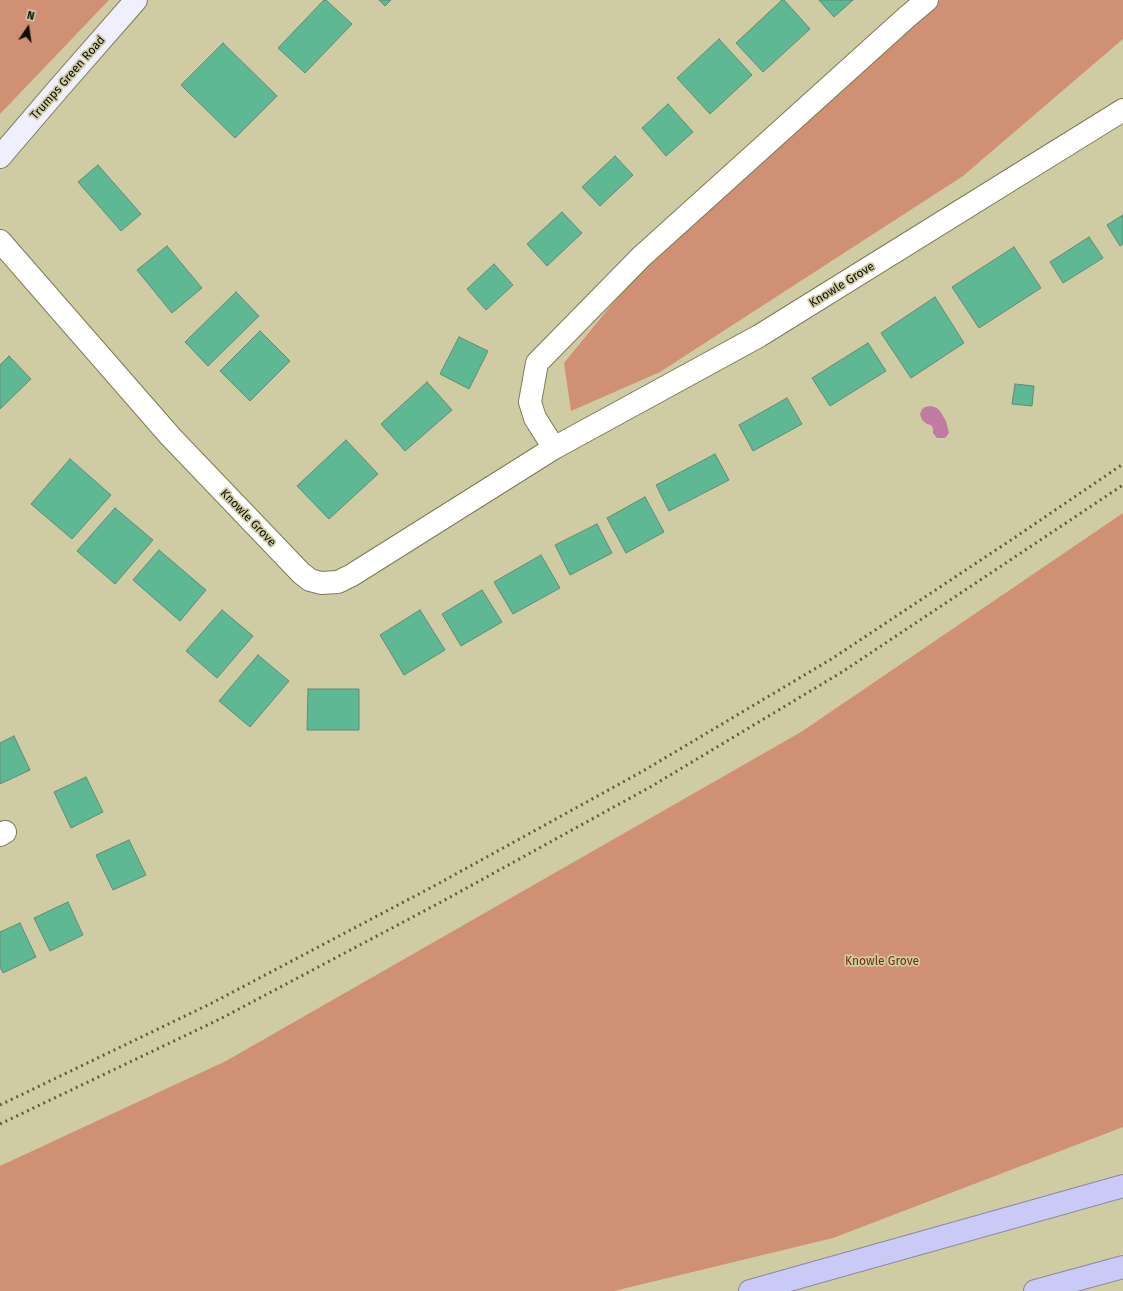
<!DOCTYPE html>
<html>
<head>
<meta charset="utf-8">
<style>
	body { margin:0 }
	#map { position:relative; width:1123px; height:1291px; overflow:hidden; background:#cfcca4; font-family:"Fira Sans",sans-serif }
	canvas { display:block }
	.north { position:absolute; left:8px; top:8px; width:40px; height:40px; -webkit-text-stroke:3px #cfcca4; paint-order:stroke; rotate:13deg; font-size:11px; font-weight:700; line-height:16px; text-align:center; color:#0f0d02 }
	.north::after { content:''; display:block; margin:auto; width:14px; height:18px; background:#0f0d02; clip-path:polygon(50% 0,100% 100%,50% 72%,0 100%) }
</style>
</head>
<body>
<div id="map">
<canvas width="1123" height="1291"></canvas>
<div class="north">N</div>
</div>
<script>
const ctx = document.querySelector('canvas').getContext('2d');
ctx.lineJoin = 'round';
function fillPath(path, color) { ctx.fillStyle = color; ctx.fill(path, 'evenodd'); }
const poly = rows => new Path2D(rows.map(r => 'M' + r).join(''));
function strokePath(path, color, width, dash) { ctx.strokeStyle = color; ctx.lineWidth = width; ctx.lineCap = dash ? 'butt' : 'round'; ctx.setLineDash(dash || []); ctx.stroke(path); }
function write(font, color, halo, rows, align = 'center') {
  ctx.font = font + ' "Fira Sans",sans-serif'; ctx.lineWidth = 3.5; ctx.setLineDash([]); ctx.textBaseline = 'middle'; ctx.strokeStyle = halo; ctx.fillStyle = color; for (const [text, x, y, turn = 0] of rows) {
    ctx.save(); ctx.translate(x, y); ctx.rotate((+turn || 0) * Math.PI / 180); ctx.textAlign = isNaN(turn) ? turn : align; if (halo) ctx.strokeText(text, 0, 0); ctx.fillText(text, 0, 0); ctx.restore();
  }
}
const green = poly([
	[0,0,109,0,0,114],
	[940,0,1123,0,1123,39,963,176,660,372,571,411,564,363,649,259,913,27],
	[1123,513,1123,1127,833,1238,614,1291,0,1291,0,1166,226,1061,801,732]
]);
const water = poly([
	[931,406,937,408,940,411,946,421,949,433,945,438,937,438,933,433,933,428,931,425,927,424,922,420,920,414,922,409,925,407]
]);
const building = poly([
	[324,0,326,0,352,24,305,73,278,48,324,0],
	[379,0,391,0,385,6,379,0],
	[782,0,784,0,810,29,763,72,736,43,782,0],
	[819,0,853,0,834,17,819,0],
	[719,39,752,75,710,114,677,78,719,39],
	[223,43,277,96,235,138,181,85,223,43],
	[668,104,693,132,666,156,642,128,668,104],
	[615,156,633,175,600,206,582,187,615,156],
	[98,165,141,214,121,231,78,182,98,165],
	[562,212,582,233,547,266,527,244,562,212],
	[1123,215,1123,244,1120,246,1107,225,1123,215],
	[1089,237,1103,258,1063,283,1050,262,1089,237],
	[167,246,202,288,172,313,137,270,167,246],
	[1014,247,1041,288,979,328,952,287,1014,247],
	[494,264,513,285,486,310,467,289,494,264],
	[236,292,259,316,208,366,185,342,236,292],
	[935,297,964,343,911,378,881,333,935,297],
	[260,331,290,361,250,401,220,371,260,331],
	[459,337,488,351,469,389,440,374,459,337],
	[868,343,886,371,830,406,812,378,868,343],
	[9,356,31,379,0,409,0,365,9,356],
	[427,382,452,410,405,451,381,424,427,382],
	[1015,384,1034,386,1032,406,1012,404,1015,384],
	[787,398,802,424,753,451,739,425,787,398],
	[346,440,378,474,329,519,297,486,346,440],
	[715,454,729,480,669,511,656,485,715,454],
	[70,459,111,495,72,539,31,504,70,459],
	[645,497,664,532,626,553,607,518,645,497],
	[115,508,153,540,115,584,77,551,115,508],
	[597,524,612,553,570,575,555,545,597,524],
	[159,550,206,590,180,621,133,580,159,550],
	[541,555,560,588,513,614,494,582,541,555],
	[482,590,502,622,461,646,442,614,482,590],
	[222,610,253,636,217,678,186,651,222,610],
	[420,610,445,650,404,675,380,635,420,610],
	[258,655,289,681,250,727,219,701,258,655],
	[308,689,359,689,359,730,307,730,308,689],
	[14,736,30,770,0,784,0,743,14,736],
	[86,777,103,812,71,828,54,792,86,777],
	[129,840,146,875,113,890,96,855,129,840],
	[68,902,83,935,50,951,34,918,68,902],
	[20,923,36,957,3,973,0,967,0,932,20,923]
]);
const street = poly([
	[0,241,170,436,301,573,310,580,321,583,338,582,352,575,554,448,759,336,1123,110],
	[554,448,535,418,530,402,537,363,641,257,908,16,927,0],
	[0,835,5,832]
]);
const secondary = poly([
	[0,157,59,88,136,0]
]);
const highway = poly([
	[750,1291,1123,1186],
	[1035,1291,1123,1267]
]);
const rail = poly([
	[0,1105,212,1003,434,886,643,771,833,658,1017,536,1123,464],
	[0,1124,220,1019,443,901,652,786,842,672,1123,485]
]);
const streetNames = [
	["Trumps Green Road",68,78,-49],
	["Knowle Grove",842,285,-32],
	["Knowle Grove",248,518,46]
];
const parkNames = [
	["Knowle Grove",882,962]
];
fillPath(green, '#cf9074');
fillPath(water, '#c17aa2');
fillPath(building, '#5fb894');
strokePath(building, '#618a77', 1);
strokePath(street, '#7d7a55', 24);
strokePath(secondary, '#7d7a55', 24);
strokePath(highway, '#8988a1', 24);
strokePath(street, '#fff', 22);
strokePath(secondary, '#efeffd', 22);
strokePath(highway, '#cacaf7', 22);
strokePath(rail, '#5f5d46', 3, [2, 4]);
write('12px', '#0f0d02', '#cfcca4', streetNames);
write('12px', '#733009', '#cfcca4', parkNames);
</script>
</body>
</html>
